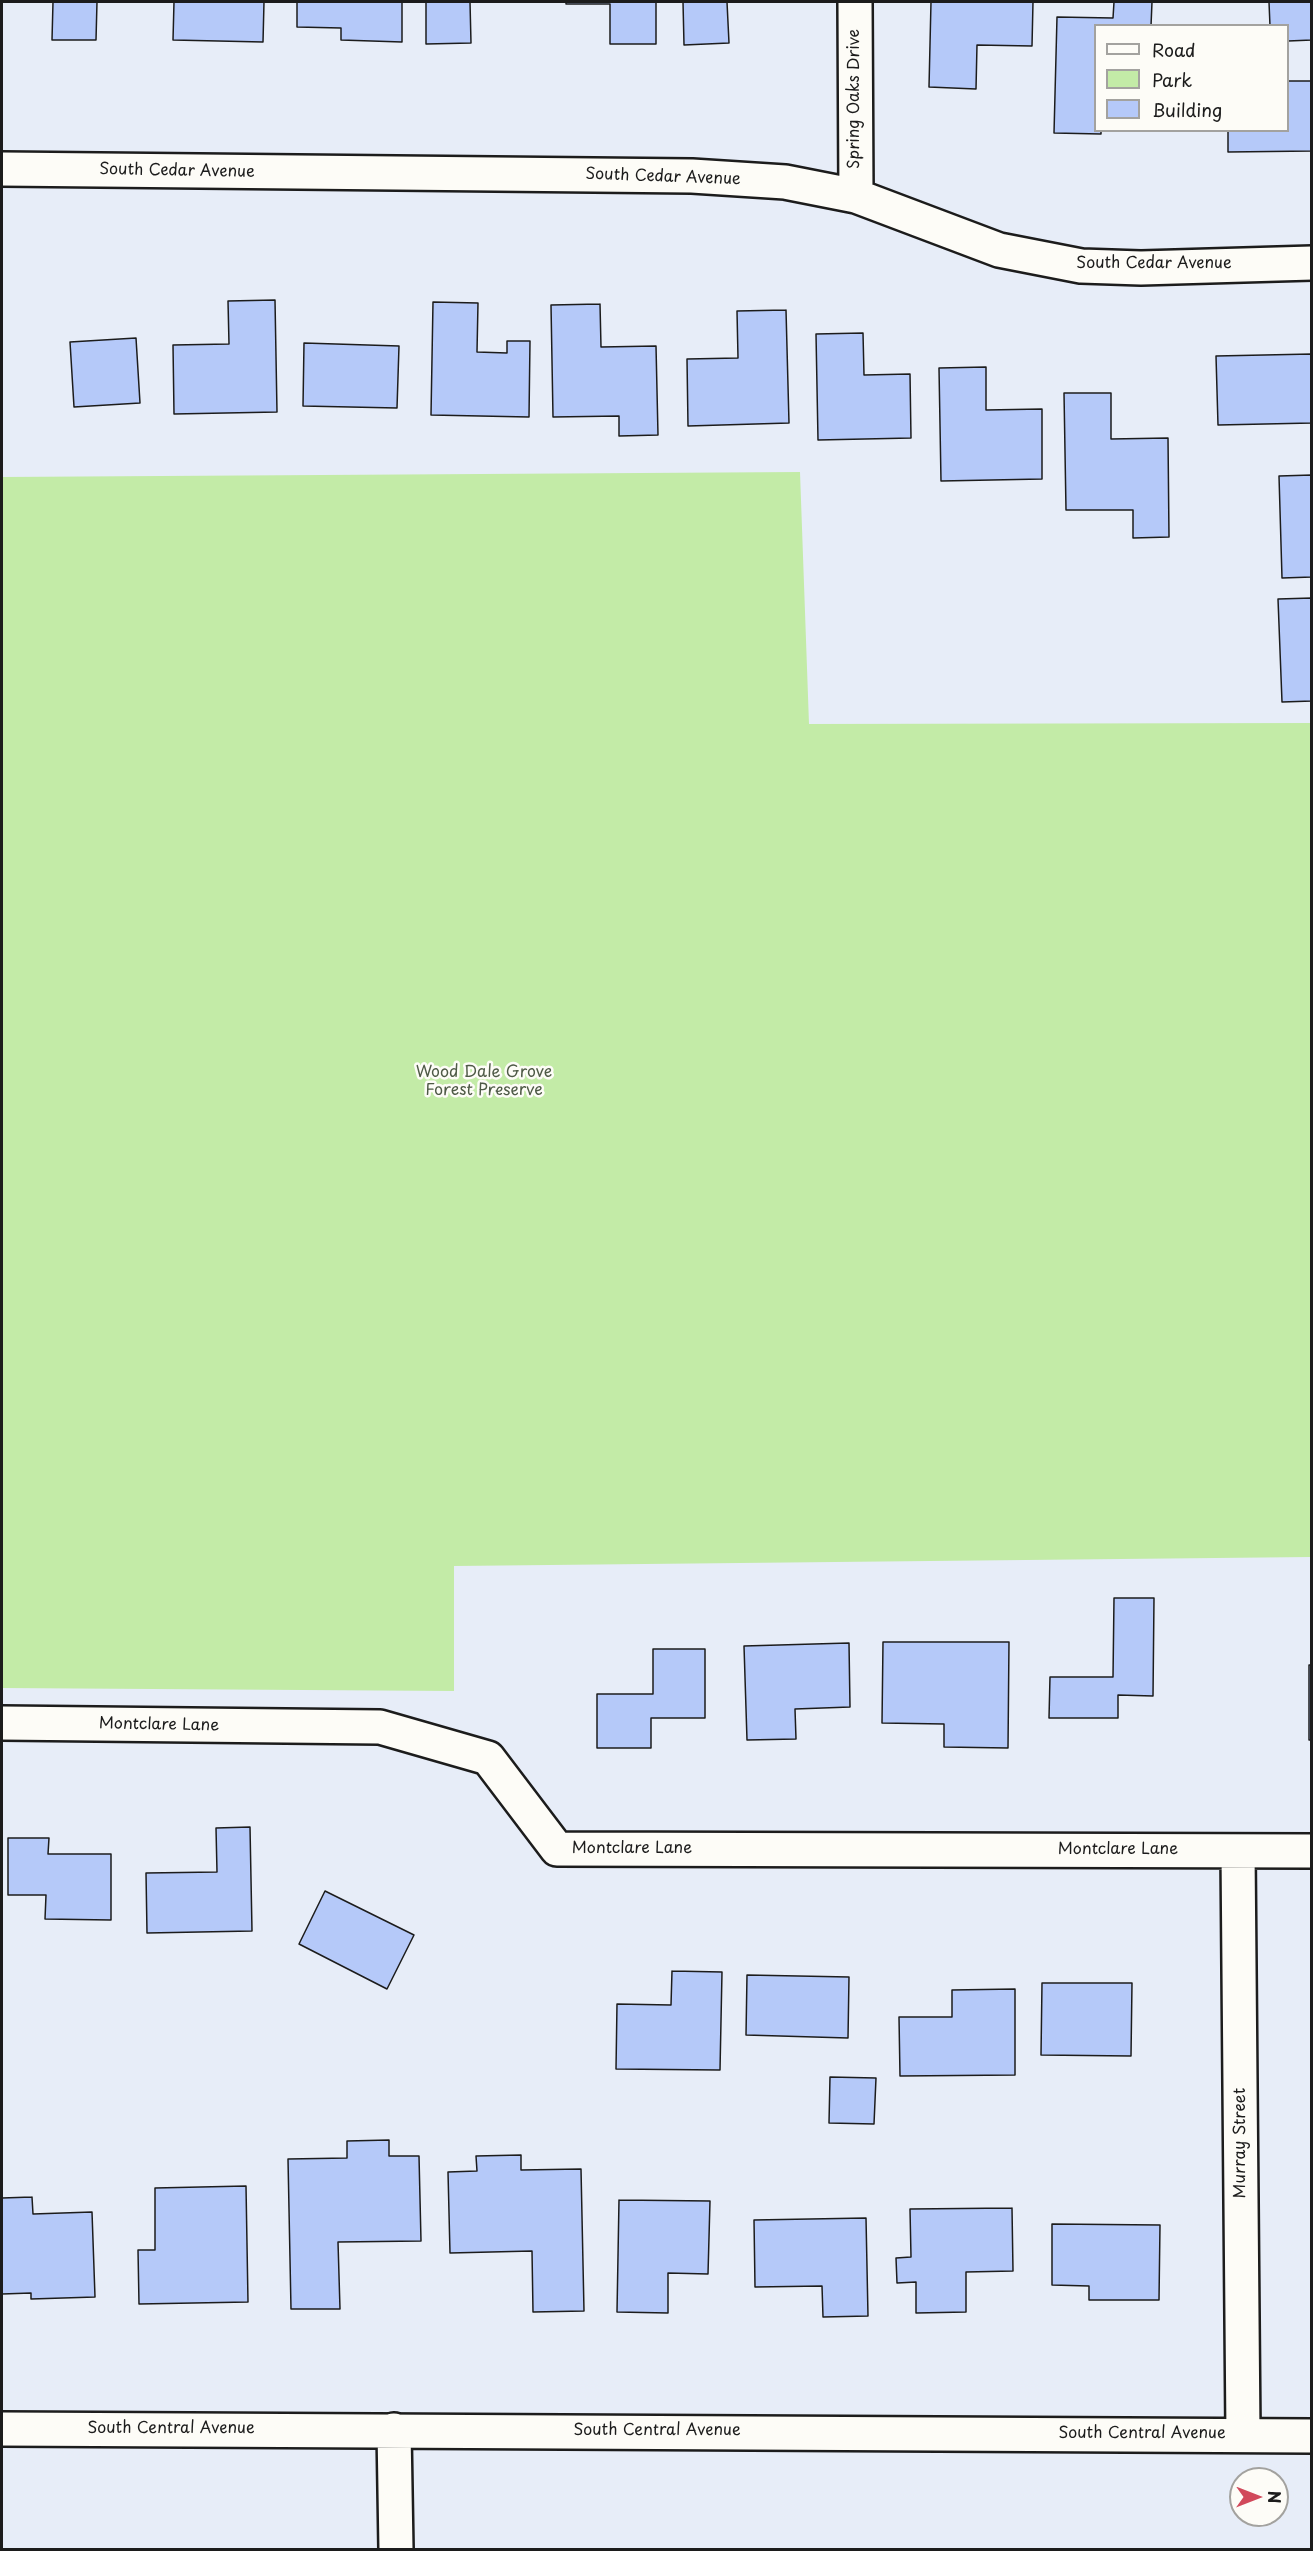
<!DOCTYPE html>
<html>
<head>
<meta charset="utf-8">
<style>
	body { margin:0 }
	#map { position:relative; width:1313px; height:2551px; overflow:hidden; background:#e7edf8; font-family:"Playpen Sans",sans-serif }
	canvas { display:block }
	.frame { position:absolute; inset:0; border:3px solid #1c1c1c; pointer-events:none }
	.legend { position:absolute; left:1094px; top:24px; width:195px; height:108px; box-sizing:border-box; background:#fdfcf7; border:2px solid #a3a29f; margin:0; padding:8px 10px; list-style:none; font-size:18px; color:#1c1c1c }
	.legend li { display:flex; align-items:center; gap:12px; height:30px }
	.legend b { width:30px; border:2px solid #a3a29f }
	.north { position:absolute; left:1229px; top:2467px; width:60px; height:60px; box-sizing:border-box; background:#fdfcf7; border:2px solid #a3a29f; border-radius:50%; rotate:90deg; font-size:16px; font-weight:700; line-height:24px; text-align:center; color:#1c1c1c }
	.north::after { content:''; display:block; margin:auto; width:21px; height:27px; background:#d1495b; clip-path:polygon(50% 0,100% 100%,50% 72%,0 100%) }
</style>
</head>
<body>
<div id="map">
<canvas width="1313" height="2551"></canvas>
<div class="frame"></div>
<ul class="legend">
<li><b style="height:8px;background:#fdfcf7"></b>Road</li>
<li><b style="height:16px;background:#c3eba7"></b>Park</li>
<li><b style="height:16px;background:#b5c9f9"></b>Building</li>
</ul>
<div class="north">N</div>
</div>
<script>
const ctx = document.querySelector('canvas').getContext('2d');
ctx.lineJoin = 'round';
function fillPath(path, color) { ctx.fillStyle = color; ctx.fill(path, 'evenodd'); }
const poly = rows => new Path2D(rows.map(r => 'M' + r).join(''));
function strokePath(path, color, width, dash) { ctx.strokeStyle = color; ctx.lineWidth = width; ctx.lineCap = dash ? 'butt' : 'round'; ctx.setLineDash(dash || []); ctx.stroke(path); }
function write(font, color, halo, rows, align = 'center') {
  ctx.font = font + ' "Playpen Sans",sans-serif'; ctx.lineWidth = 5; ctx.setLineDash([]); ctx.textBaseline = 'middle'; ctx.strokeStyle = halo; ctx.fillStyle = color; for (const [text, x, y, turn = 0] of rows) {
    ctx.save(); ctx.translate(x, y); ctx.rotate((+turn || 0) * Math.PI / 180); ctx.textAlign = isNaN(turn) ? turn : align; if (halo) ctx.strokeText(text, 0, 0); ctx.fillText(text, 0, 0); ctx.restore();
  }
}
const green = poly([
	[800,472,809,724,1311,723,1311,1557,454,1566,454,1691,2,1688,2,477]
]);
const building = poly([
	[53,2,97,2,96,40,52,40,53,2],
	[174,2,264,2,263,42,173,40,174,2],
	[297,2,402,2,402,42,341,40,341,28,297,27,297,2],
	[426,2,470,2,471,43,426,44,426,2],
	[566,2,656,2,656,44,610,44,610,4,566,4,566,2],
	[683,2,727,2,729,43,684,45,683,2],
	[931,2,1033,2,1032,46,977,45,976,89,929,87,931,2],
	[1114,2,1152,2,1151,26,1096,26,1096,130,1101,130,1101,134,1054,133,1057,17,1113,18,1114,2],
	[1269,2,1312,2,1312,40,1288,41,1288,26,1270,26,1269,2],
	[1288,81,1312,81,1312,151,1228,152,1228,130,1288,130,1288,81],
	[275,300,277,412,174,414,173,345,229,344,228,301,275,300],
	[433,302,478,303,477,352,507,353,507,341,530,341,529,417,431,415,433,302],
	[600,304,601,347,656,346,658,435,619,436,619,416,553,417,551,305,600,304],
	[786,310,789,423,688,426,687,359,738,358,737,311,786,310],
	[863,333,864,375,910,374,911,438,818,440,816,334,863,333],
	[136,338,140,403,74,407,70,342,136,338],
	[304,343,399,346,397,408,303,406,304,343],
	[1312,354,1312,423,1218,425,1216,356,1312,354],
	[986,367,986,410,1042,409,1042,479,941,481,939,368,986,367],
	[1064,393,1111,393,1111,439,1168,438,1169,537,1133,538,1133,510,1066,510,1064,393],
	[1312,475,1312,577,1282,578,1279,476,1312,475],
	[1312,598,1312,701,1282,702,1278,599,1312,598],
	[1114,1598,1154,1598,1153,1696,1118,1695,1118,1718,1049,1718,1050,1677,1113,1677,1114,1598],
	[883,1642,1009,1642,1008,1748,944,1747,944,1724,882,1723,883,1642],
	[849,1643,850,1707,795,1709,796,1739,747,1740,744,1646,849,1643],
	[653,1649,705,1649,705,1718,651,1718,651,1748,597,1748,597,1694,653,1694,653,1649],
	[1309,1665,1312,1665,1312,1740,1309,1740,1309,1665],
	[250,1827,252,1931,147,1933,146,1873,217,1872,216,1828,250,1827],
	[8,1838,49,1838,48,1854,111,1854,111,1920,45,1919,46,1895,8,1895,8,1838],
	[325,1891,414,1935,387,1989,299,1944,325,1891],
	[672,1971,722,1972,720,2070,616,2069,617,2004,671,2005,672,1971],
	[747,1975,849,1977,848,2038,746,2035,747,1975],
	[1042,1983,1132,1983,1131,2056,1041,2055,1042,1983],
	[1015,1989,1015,2075,900,2076,899,2017,952,2017,952,1990,1015,1989],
	[830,2077,876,2078,874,2124,829,2123,830,2077],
	[389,2140,389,2156,419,2156,421,2241,338,2242,340,2309,291,2309,288,2159,347,2158,347,2141,389,2140],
	[521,2155,521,2170,581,2169,584,2311,533,2312,532,2251,450,2253,448,2172,477,2171,476,2156,521,2155],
	[246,2186,248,2302,139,2304,138,2250,155,2250,155,2188,246,2186],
	[32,2197,33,2214,92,2212,95,2297,31,2299,31,2293,2,2294,2,2198,32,2197],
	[619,2200,710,2201,708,2274,668,2273,668,2313,617,2312,619,2200],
	[1012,2208,1013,2271,966,2272,966,2312,916,2313,916,2282,897,2283,896,2258,911,2257,910,2209,1012,2208],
	[866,2218,868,2316,823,2317,822,2286,755,2287,754,2220,866,2218],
	[1052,2224,1160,2225,1159,2300,1089,2300,1089,2286,1052,2285,1052,2224]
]);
const minor = poly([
	[855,2,856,196],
	[2,169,692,176,785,182,856,196,999,250,1081,266,1141,268,1312,263],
	[2,1723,380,1727,488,1758,557,1849,1312,1851],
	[1238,1851,1243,2435],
	[2,2429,1312,2436],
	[394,2430,396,2550]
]);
const streetNames = [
	["Spring Oaks Drive",855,99,-90],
	["South Cedar Avenue",177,171,1],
	["South Cedar Avenue",663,177,2],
	["South Cedar Avenue",1154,264],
	["Montclare Lane",159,1725,1],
	["Montclare Lane",632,1849],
	["Montclare Lane",1118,1850],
	["Murray Street",1241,2143,-90],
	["South Central Avenue",171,2429],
	["South Central Avenue",657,2431],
	["South Central Avenue",1142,2434]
];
const parkNames = [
	["Wood Dale Grove",484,1073],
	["Forest Preserve",484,1091]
];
fillPath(green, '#c3eba7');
fillPath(building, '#b5c9f9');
strokePath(building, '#1c1c1c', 1.5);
strokePath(minor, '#1c1c1c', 38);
strokePath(minor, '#fdfcf7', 33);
write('16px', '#1c1c1c', '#fdfcf7', streetNames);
write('16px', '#4e5a46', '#fdfcf7', parkNames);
</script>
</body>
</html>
